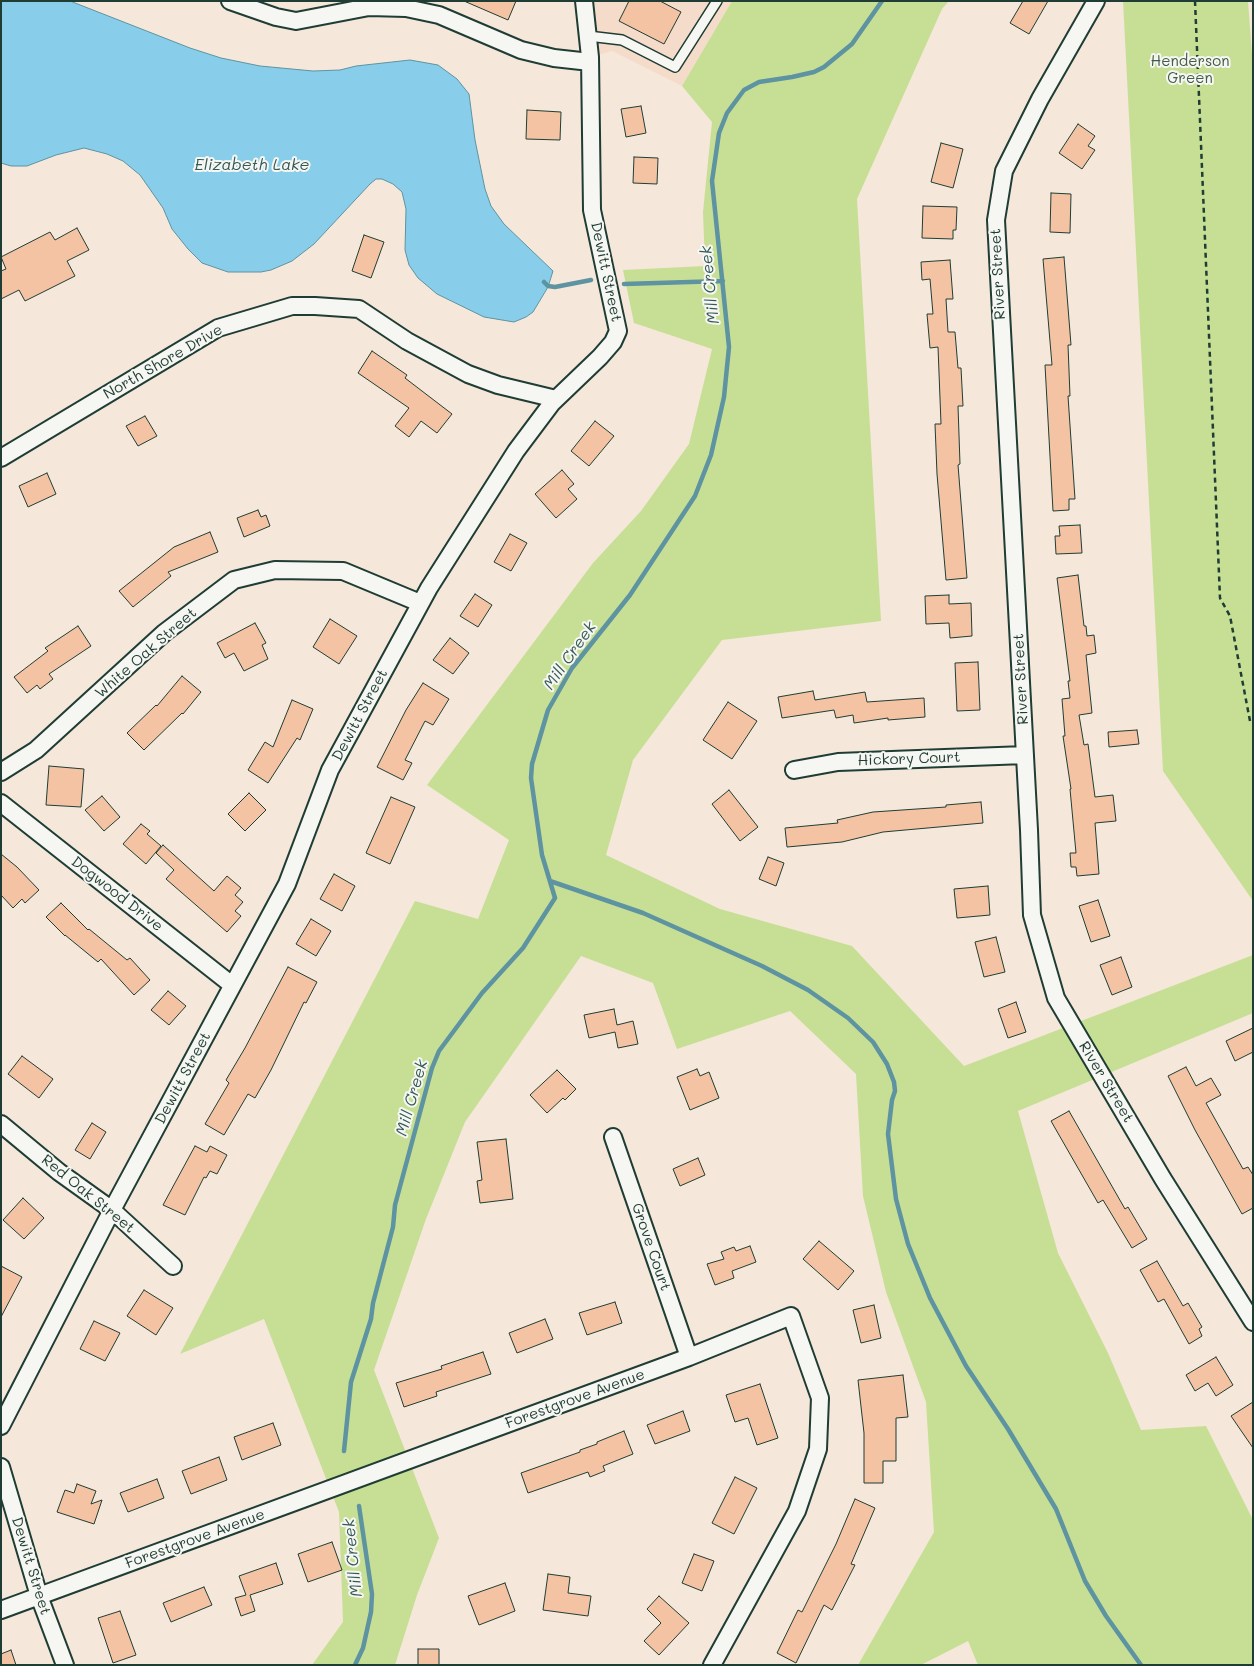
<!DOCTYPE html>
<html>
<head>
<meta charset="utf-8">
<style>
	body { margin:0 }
	#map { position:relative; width:1254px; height:1666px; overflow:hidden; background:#f5e7da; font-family:Mali,sans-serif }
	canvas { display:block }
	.frame { position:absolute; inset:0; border:2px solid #1f3d34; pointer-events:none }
</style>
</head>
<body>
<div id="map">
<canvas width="1254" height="1666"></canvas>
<div class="frame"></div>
</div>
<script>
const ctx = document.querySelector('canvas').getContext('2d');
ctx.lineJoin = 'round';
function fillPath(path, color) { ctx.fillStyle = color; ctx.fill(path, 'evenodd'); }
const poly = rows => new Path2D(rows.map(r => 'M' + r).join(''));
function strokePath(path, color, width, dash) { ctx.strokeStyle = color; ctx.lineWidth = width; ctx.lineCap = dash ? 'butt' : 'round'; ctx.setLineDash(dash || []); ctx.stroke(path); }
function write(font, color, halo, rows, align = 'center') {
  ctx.font = font + ' Mali,sans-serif'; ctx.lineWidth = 4; ctx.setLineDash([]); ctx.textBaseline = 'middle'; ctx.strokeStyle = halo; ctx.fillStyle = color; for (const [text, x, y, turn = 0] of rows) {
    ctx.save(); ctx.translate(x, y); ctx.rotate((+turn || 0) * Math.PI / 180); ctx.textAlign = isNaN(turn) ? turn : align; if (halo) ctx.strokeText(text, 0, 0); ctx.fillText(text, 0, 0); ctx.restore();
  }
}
const built = poly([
	[584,1,732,1,682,86,612,51,590,57]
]);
const green = poly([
	[732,1,949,1,942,9,857,199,881,621,722,640,633,760,606,855,720,909,852,946,964,1066,1253,955,1253,1013,1018,1111,1058,1253,1108,1353,1141,1430,1206,1426,1253,1520,1253,1665,978,1665,968,1641,921,1665,858,1665,934,1532,926,1402,886,1292,863,1196,856,1074,790,1011,677,1049,653,983,581,956,465,1122,426,1219,374,1370,439,1538,417,1595,395,1665,312,1665,343,1622,339,1512,264,1319,180,1354,415,901,478,919,509,840,427,785,593,563,641,511,689,444,712,349,634,323,623,270,705,266,703,212,712,122,682,86],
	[1123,1,1248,1,1253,68,1253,901,1163,771]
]);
const water = poly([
	[1,1,70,1,190,48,221,58,260,66,313,71,340,70,356,66,410,60,438,65,457,79,469,94,475,140,485,189,491,206,504,224,553,271,548,287,533,312,526,317,514,322,484,317,437,294,418,278,409,265,405,250,406,209,402,192,393,184,382,179,376,179,370,184,314,244,292,261,271,270,261,272,228,272,202,263,188,249,172,229,163,208,140,175,123,161,107,154,84,148,56,155,27,166,11,166,1,163,1,1]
]);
const stream = poly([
	[544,282,548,286,555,287,591,280],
	[624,284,723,281],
	[550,881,643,913,762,966,808,990,848,1018,873,1042,887,1064,894,1082,895,1091,892,1100,888,1134,896,1199,908,1244,930,1298,966,1366,1008,1429,1056,1509,1085,1581,1106,1616,1141,1665],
	[344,1451,351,1382,371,1319,373,1303,393,1227,395,1205,432,1068,439,1051,482,993,523,948,555,898,542,855,531,778,532,764,548,710,572,668,630,595,695,496,711,455,724,397,729,347,712,181,719,133,727,113,744,90,759,82,792,77,814,72,824,67,852,44,882,1],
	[355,1665,363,1648,371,1612,372,1594,359,1506]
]);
const building = poly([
	[464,1,516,1,508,20,464,1],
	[629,1,660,1,681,12,664,44,619,21,629,1],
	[1023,1,1048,1,1029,34,1010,23,1023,1],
	[641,106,646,133,626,137,621,109,641,106],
	[527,110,561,112,560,140,526,139,527,110],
	[1078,124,1095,136,1088,146,1095,150,1082,169,1059,153,1078,124],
	[941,143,963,149,953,188,931,182,941,143],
	[634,157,658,158,657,184,633,183,634,157],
	[1051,193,1071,194,1070,233,1050,232,1051,193],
	[923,206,957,207,956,230,953,230,953,239,922,238,923,206],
	[77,228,89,250,67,261,75,276,25,301,19,290,1,299,1,271,6,269,1,257,50,232,55,240,77,228],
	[364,235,384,242,371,278,352,271,364,235],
	[1064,257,1071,345,1068,345,1070,396,1068,396,1075,499,1069,499,1069,510,1053,511,1045,365,1052,365,1043,259,1064,257],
	[950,260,953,299,946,299,948,332,955,332,958,368,961,368,963,406,958,406,960,464,958,465,967,578,946,580,937,474,935,424,941,424,938,347,930,348,927,314,933,314,930,279,922,280,921,262,950,260],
	[372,351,407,375,405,378,452,414,437,433,421,421,409,437,395,426,409,408,358,373,372,351],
	[145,416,157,436,138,446,126,426,145,416],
	[595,421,614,436,589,466,571,451,595,421],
	[562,470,574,484,568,489,577,499,556,518,535,494,562,470],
	[47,473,56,494,28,507,19,486,47,473],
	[258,510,261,517,266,515,270,526,244,537,237,518,258,510],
	[1080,525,1082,553,1056,554,1055,536,1060,536,1059,526,1080,525],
	[210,532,218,552,168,572,171,576,133,607,119,591,174,547,210,532],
	[510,534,527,543,511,571,494,562,510,534],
	[1078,575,1084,626,1086,626,1087,636,1094,635,1096,653,1086,655,1092,713,1079,715,1084,745,1088,744,1095,797,1113,795,1116,821,1095,823,1099,874,1077,876,1076,867,1071,867,1070,853,1076,853,1070,789,1071,789,1063,736,1065,736,1062,699,1070,698,1068,681,1070,681,1057,578,1078,575],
	[475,594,492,605,478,627,460,616,475,594],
	[949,595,949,604,971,603,972,636,950,638,949,623,926,624,925,596,949,595],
	[330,619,357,636,339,664,313,647,330,619],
	[255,623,266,643,262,645,268,659,244,671,234,653,225,658,217,643,255,623],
	[78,626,91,646,49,674,53,679,40,689,37,685,27,693,14,677,48,651,45,648,78,626],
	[450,638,469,653,453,674,433,660,450,638],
	[978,662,980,710,957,711,955,663,978,662],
	[182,676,201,692,183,714,182,713,144,750,127,733,156,705,157,706,182,676],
	[423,683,449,699,433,725,425,721,405,760,412,763,403,780,377,767,406,710,423,683],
	[813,691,815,700,865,692,867,702,924,698,925,717,888,720,888,718,854,723,853,715,836,718,834,710,782,718,778,697,813,691],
	[292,700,313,709,300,740,297,738,268,783,248,770,265,742,273,747,292,700],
	[728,702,757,721,732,759,703,740,728,702],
	[1137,730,1139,744,1109,747,1108,732,1137,730],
	[49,766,84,769,81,807,46,805,49,766],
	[729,790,758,827,740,841,712,804,729,790],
	[249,793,266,810,245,831,228,814,249,793],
	[102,796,120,817,104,831,85,810,102,796],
	[391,797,415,807,390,864,366,853,391,797],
	[981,802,983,823,883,832,842,842,787,847,785,828,838,823,837,820,873,812,946,807,946,805,981,802],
	[141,824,150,831,147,834,161,846,146,864,123,844,141,824],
	[163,845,214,891,227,876,241,888,235,895,243,902,235,911,241,916,227,932,166,879,174,870,156,853,163,845],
	[1,854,17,867,39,890,25,903,22,899,13,908,1,895,1,854],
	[768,857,784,863,776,886,759,879,768,857],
	[334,874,355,886,342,911,320,899,334,874],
	[988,886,990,915,957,918,954,889,988,886],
	[1098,900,1110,936,1091,942,1079,906,1098,900],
	[61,903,88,930,89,929,127,960,130,958,150,980,134,995,101,959,98,962,65,935,65,936,46,917,61,903],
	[311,919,331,931,316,956,296,944,311,919],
	[996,937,1005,972,984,977,975,942,996,937],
	[1121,957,1132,987,1112,995,1100,965,1121,957],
	[288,967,317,982,306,1003,304,1002,271,1070,255,1098,248,1094,224,1135,205,1124,229,1083,226,1080,245,1048,288,967],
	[168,991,186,1006,169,1025,151,1010,168,991],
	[1016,1002,1026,1032,1008,1038,998,1009,1016,1002],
	[614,1009,617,1025,633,1021,638,1044,618,1048,615,1032,589,1038,584,1015,614,1009],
	[1253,1028,1253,1052,1235,1061,1226,1041,1253,1028],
	[22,1056,53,1079,39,1098,8,1074,22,1056],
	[1186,1067,1196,1086,1211,1078,1221,1095,1206,1103,1243,1169,1248,1167,1253,1175,1253,1208,1242,1214,1195,1130,1168,1076,1186,1067],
	[697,1069,700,1076,709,1072,719,1098,690,1110,677,1077,697,1069],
	[557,1070,576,1089,565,1100,563,1098,547,1113,530,1095,557,1070],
	[1069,1111,1125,1209,1128,1207,1147,1239,1132,1248,1103,1200,1098,1203,1051,1121,1069,1111],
	[92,1123,106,1132,90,1159,75,1150,92,1123],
	[506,1139,513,1199,480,1203,477,1181,482,1180,477,1142,506,1139],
	[195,1146,207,1152,210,1146,227,1155,217,1174,210,1171,206,1178,204,1177,185,1215,163,1205,195,1146],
	[698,1158,705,1175,680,1186,673,1169,698,1158],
	[23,1198,44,1218,24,1239,3,1220,23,1198],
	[819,1241,854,1271,838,1290,803,1259,819,1241],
	[750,1246,756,1262,732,1271,734,1278,715,1285,707,1264,724,1259,721,1252,734,1247,736,1251,750,1246],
	[1157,1261,1183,1306,1188,1303,1202,1327,1199,1329,1202,1336,1189,1344,1164,1299,1158,1302,1140,1270,1157,1261],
	[1,1266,22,1277,1,1317,1,1266],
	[144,1290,173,1308,156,1335,127,1316,144,1290],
	[615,1302,622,1323,587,1335,579,1313,615,1302],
	[874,1305,881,1338,861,1343,853,1310,874,1305],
	[545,1319,553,1339,517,1353,509,1333,545,1319],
	[94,1321,120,1333,105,1361,80,1349,94,1321],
	[483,1352,491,1374,436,1392,437,1396,404,1407,396,1383,442,1369,441,1366,483,1352],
	[1216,1357,1233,1385,1216,1396,1208,1383,1195,1391,1186,1375,1216,1357],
	[903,1375,908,1417,896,1418,896,1461,883,1461,883,1483,864,1483,864,1433,858,1380,903,1375],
	[760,1384,778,1438,757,1445,748,1418,735,1422,726,1395,760,1384],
	[1253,1402,1253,1448,1231,1416,1253,1402],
	[683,1411,690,1431,655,1444,647,1425,683,1411],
	[273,1423,281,1445,242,1460,234,1437,273,1423],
	[624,1431,633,1454,603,1466,605,1471,590,1477,588,1472,528,1493,521,1473,580,1452,580,1450,597,1444,597,1442,624,1431],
	[219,1457,227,1480,191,1494,182,1471,219,1457],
	[735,1477,757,1488,734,1534,712,1523,735,1477],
	[157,1479,164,1498,128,1512,120,1493,157,1479],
	[77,1484,96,1491,91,1504,102,1500,94,1524,57,1512,65,1490,74,1493,77,1484],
	[855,1499,875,1508,851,1564,855,1565,832,1610,824,1605,796,1663,777,1653,798,1610,802,1612,836,1544,855,1499],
	[332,1542,342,1570,308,1582,298,1554,332,1542],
	[694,1554,714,1561,702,1591,682,1583,694,1554],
	[276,1563,283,1584,250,1595,255,1611,241,1616,235,1598,246,1595,239,1576,276,1563],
	[548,1574,570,1577,568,1593,591,1596,588,1616,543,1610,548,1574],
	[505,1583,515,1611,479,1625,468,1596,505,1583],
	[204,1587,212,1605,171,1622,163,1603,204,1587],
	[659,1596,689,1623,659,1655,644,1641,661,1623,647,1609,659,1596],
	[120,1611,136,1655,113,1663,98,1618,120,1611],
	[418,1649,439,1649,439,1665,418,1665,418,1649],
	[11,1650,16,1665,1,1665,1,1654,11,1650]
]);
const path = poly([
	[1195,1,1220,598,1230,616,1250,721,1253,724]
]);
const lane = poly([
	[588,36,622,40,675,67,717,1]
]);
const street = poly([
	[230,1,276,17,296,21,369,7,406,8,439,15,521,50,554,58,590,62],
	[1096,1,1040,99,1004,171,996,220,1029,830,1032,915,1056,998,1163,1179,1253,1322],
	[1,458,218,328,292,306,315,306,359,309,407,341,468,374,498,385,556,399],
	[794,770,838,762,1025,755],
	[1,772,36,750,164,633,234,580,275,570,343,571,420,603],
	[1,803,232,985],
	[1,1124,59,1172,112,1210,173,1266],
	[613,1137,689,1357],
	[1,1426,112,1210,287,884,330,770,429,588,516,451,552,403,600,357,613,342,618,331,592,210,590,57,584,1],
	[1,1467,39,1596,65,1665],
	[1,1610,689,1357,791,1316,820,1398,818,1449,797,1511,712,1665]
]);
const parkNames = [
	["Henderson",1190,61],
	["Green",1190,78]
];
const streetNames = [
	["Dewitt Street",606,272,78],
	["River Street",998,274,-93],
	["North Shore Drive",163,362,-30],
	["White Oak Street",146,653,-41],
	["River Street",1021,679,-93],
	["Dewitt Street",360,715,-62],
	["Hickory Court",909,759,-2],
	["Dogwood Drive",117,894,38],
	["Dewitt Street",183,1078,-62],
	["River Street",1106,1082,59],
	["Red Oak Street",88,1194,39],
	["Grove Court",651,1247,71],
	["Forestgrove Avenue",575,1399,-20],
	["Forestgrove Avenue",195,1539,-20],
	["Dewitt Street",31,1566,73]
];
const waterNames = [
	["Elizabeth Lake",252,165],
	["Mill Creek",710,285,-96],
	["Mill Creek",570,656,-55],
	["Mill Creek",412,1098,-74],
	["Mill Creek",353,1558,-96]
];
fillPath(built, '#f5dcca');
fillPath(green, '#c7df95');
fillPath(water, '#88cde9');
strokePath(water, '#5e93a1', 1);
strokePath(stream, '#5e93a1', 4.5);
fillPath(building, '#f4c3a3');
strokePath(building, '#1f3d34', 1);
strokePath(lane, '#1f3d34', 12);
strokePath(street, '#1f3d34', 20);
strokePath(path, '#1f3d34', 2.5, [5, 4]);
strokePath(lane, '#f6f6f2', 9);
strokePath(street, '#f6f6f2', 16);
write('15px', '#415d47', '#f6f6f2', parkNames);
write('15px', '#1f3d34', '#f6f6f2', streetNames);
write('italic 16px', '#345a58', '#f6f6f2', waterNames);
</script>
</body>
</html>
